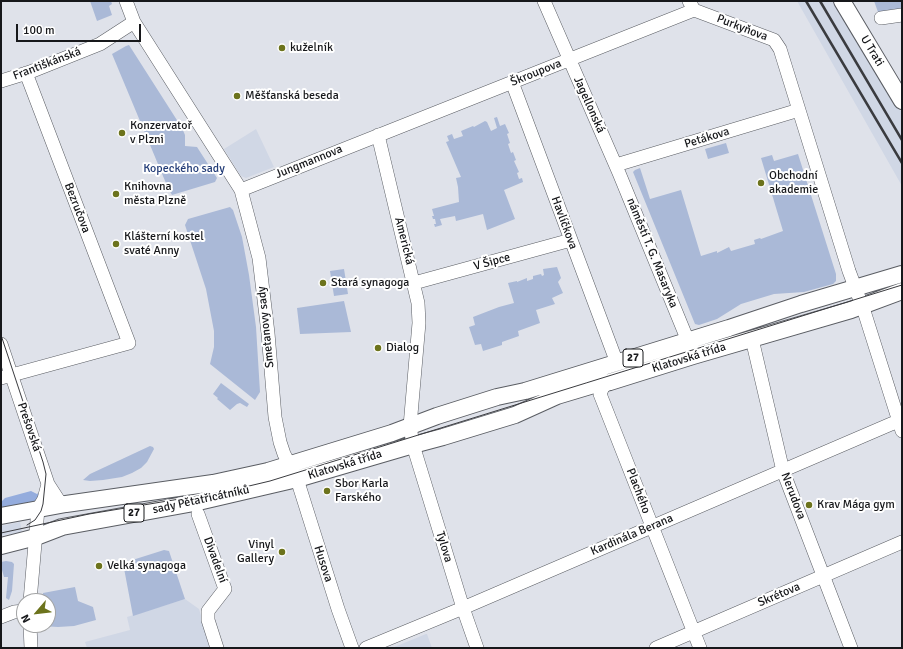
<!DOCTYPE html>
<html>
<head>
<meta charset="utf-8">
<style>
	body { margin:0 }
	#map { position:relative; width:903px; height:649px; overflow:hidden; background:#dfe2ea; font-family:Signika,sans-serif }
	canvas { display:block }
	.frame { position:absolute; inset:0; border:2px solid #17181b; pointer-events:none }
	.north { position:absolute; left:16px; top:593px; width:40px; height:40px; box-sizing:border-box; background:#fff; border:1px solid #a2a3a4; border-radius:50%; rotate:242deg; font-size:11px; font-weight:700; line-height:16px; text-align:center; color:#17181b }
	.north::after { content:''; display:block; margin:auto; width:14px; height:18px; background:#6c731c; clip-path:polygon(50% 0,100% 100%,50% 72%,0 100%) }
	.scale { position:absolute; left:16px; top:24px; width:125px; height:18px; box-sizing:border-box; border:2px solid #17181b; border-top:0; padding-left:5px; font-size:12px; line-height:14px; white-space:nowrap; color:#17181b; -webkit-text-stroke:3px #fff; paint-order:stroke }
</style>
</head>
<body>
<div id="map">
<canvas width="903" height="649"></canvas>
<div class="frame"></div>
<div class="north">N</div>
<div class="scale">100 m</div>
</div>
<script>
const ctx = document.querySelector('canvas').getContext('2d');
ctx.lineJoin = 'round';
function fillPath(path, color) { ctx.fillStyle = color; ctx.fill(path, 'evenodd'); }
const poly = rows => new Path2D(rows.map(r => 'M' + r).join(''));
function strokePath(path, color, width, dash) { ctx.strokeStyle = color; ctx.lineWidth = width; ctx.lineCap = dash ? 'butt' : 'round'; ctx.setLineDash(dash || []); ctx.stroke(path); }
function write(font, color, halo, rows, align = 'center') {
  ctx.font = font + ' Signika,sans-serif'; ctx.lineWidth = 4; ctx.setLineDash([]); ctx.textBaseline = 'middle'; ctx.strokeStyle = halo; ctx.fillStyle = color; for (const [text, x, y, turn = 0] of rows) {
    ctx.save(); ctx.translate(x, y); ctx.rotate((+turn || 0) * Math.PI / 180); ctx.textAlign = isNaN(turn) ? turn : align; if (halo) ctx.strokeText(text, 0, 0); ctx.fillText(text, 0, 0); ctx.restore();
  }
}
const built = poly([
	[797,1,834,1,902,113,902,186],
	[256,129,274,167,246,178,241,176,224,149],
	[20,522,22,531,16,536,8,534,1,536,1,526],
	[185,599,199,609,211,648,87,648,85,642,130,630,127,617],
	[427,634,432,648,392,648,426,634]
]);
const green = poly([
	[90,1,111,1,112,4,109,6,112,15,97,21],
	[874,1,902,1,902,9,878,12],
	[129,45,182,128,185,135,185,146,197,147,217,178,215,182,172,195,168,188,112,54,126,46],
	[497,117,500,126,505,124,509,133,507,134,510,143,508,144,511,153,513,152,516,160,514,161,519,172,517,173,519,179,522,178,523,182,504,190,515,219,487,230,483,214,456,221,455,216,440,219,442,225,435,227,434,224,436,224,435,219,433,219,432,216,434,216,432,209,459,202,458,187,456,178,461,177,446,142,449,141,447,136,452,134,454,139,463,136,461,131,473,126,474,127,485,121,487,122,491,131,497,128,494,118],
	[726,143,729,153,708,159,705,149],
	[798,154,836,274,836,281,833,284,804,292,774,294,741,304,717,319,699,325,695,324,633,172,635,170,640,168,650,199,681,190,701,256,717,251,717,253,729,247,731,251,755,244,754,240,760,238,761,239,783,231,761,158,772,155,774,161],
	[230,207,233,210,242,237,249,275,256,327,260,392,255,400,210,364,214,347,214,331,206,289,185,225,188,219],
	[557,267,561,278,558,282,563,293,552,298,555,304,536,310,540,323,518,331,519,336,502,342,502,345,483,351,481,344,475,345,469,327,475,325,473,317,499,307,514,303,508,283,517,281,517,282,527,278,527,281,533,279,533,276,541,274,542,276,544,275,543,269],
	[344,269,348,294,334,296,330,271],
	[344,301,351,332,300,334,297,308],
	[221,383,249,404,247,407,240,403,237,404,230,410,217,399,218,398,213,394],
	[150,446,153,447,154,449,147,462,141,468,132,473,122,477,103,480,90,481,83,480,90,474],
	[164,550,169,551,185,599,133,616,123,563],
	[6,561,12,562,14,564,12,591,9,600,6,598,8,577,4,577,2,570,1,570,1,562],
	[75,587,78,601,93,607,96,620,74,626,58,627,41,626,48,625,48,601,43,601,43,593]
]);
const forest = poly([
	[31,491,37,494,38,493,39,497,38,503,2,509,2,501,5,498]
]);
const minor = poly([
	[126,1,134,22,241,190,259,258,268,333,275,417,280,442,284,454,297,479,338,609,352,648],
	[544,1,619,173,688,341],
	[689,1,694,10,774,40,780,49,849,271,864,311,902,431],
	[881,18,902,15],
	[1,81,30,72,100,44,134,22],
	[512,82,617,363],
	[378,135,418,303,419,323,410,426,413,445,463,608,477,648],
	[616,165,799,110],
	[241,190,694,10],
	[414,283,571,240],
	[752,339,783,471,851,648],
	[1,344,48,484,59,501,66,504],
	[1,378,129,343,26,73],
	[610,382,603,387,600,394,700,648],
	[198,514,225,589,208,611,208,620,217,648],
	[30,601,38,509,44,499,48,484],
	[1,617,14,612,24,611],
	[30,625,31,648],
	[366,648,463,608,898,421],
	[656,648,902,542]
]);
const major = poly([
	[842,1,902,101],
	[1,516,66,504,213,483,268,471,392,433,437,416,497,397,525,391,729,328,801,304,902,274],
	[1,546,36,537,62,527,194,503,297,479,413,445,443,437,515,415,557,396,597,384,610,382,693,356,851,310,902,291]
]);
const tram = poly([
	[1,335,43,462,46,474,43,504,41,511,35,520,27,525],
	[1,533,89,514,228,491,270,481,902,285]
]);
const rail = poly([
	[806,1,902,163],
	[820,1,902,140]
]);
const markers = [
	[282,48,4,"#6c731c"],
	[237,96,4,"#6c731c"],
	[122,133,4,"#6c731c"],
	[761,183,4,"#6c731c"],
	[116,194,4,"#6c731c"],
	[116,244,4,"#6c731c"],
	[323,283,4,"#6c731c"],
	[378,348,4,"#6c731c"],
	[327,491,4,"#6c731c"],
	[809,505,4,"#6c731c"],
	[282,552,4,"#6c731c"],
	[99,566,4,"#6c731c"]
];
const shields = [
	[633,358,20],
	[134,513,20]
];
const shieldNames = [
	["27",633,358],
	["27",134,513]
];
const streetNames = [
	["Purkyňova",742,28,21],
	["U Trati",872,51,59],
	["Františkánská",47,64,-21],
	["Škroupova",536,73,-22],
	["Jagellonská",589,105,66],
	["Petákova",707,138,-17],
	["Jungmannova",309,162,-22],
	["Bezručova",77,208,69],
	["Havlíčkova",564,223,70],
	["Americká",404,241,76],
	["náměstí T. G. Masaryka",652,253,68],
	["V Šipce",492,262,-15],
	["Smetanovy sady",266,327,-96],
	["Klatovská třída",689,358,-17],
	["Prešovská",29,427,71],
	["Klatovská třída",345,465,-17],
	["Plachého",638,491,69],
	["Nerudova",793,496,69],
	["sady Pětatřicátníků",201,500,-12],
	["Kardinála Berana",632,535,-23],
	["Tylova",444,547,73],
	["Divadelní",215,560,70],
	["Husova",323,564,72],
	["Skrétova",779,595,-23]
];
const poiNames = [
	["kuželník",290,48],
	["Měšťanská beseda",245,96],
	["Konzervatoř",130,126],
	["v Plzni",130,140],
	["Obchodní",769,176],
	["akademie",769,190],
	["Knihovna",124,187],
	["města Plzně",124,201],
	["Klášterní kostel",124,237],
	["svaté Anny",124,251],
	["Stará synagoga",331,283],
	["Dialog",386,348],
	["Sbor Karla",335,484],
	["Farského",335,498],
	["Krav Mága gym",817,505],
	["Vinyl",274,545,"right"],
	["Gallery",274,559,"right"],
	["Velká synagoga",107,566]
];
const parkNames = [
	["Kopeckého sady",184,169]
];
fillPath(built, '#d0d7e5');
fillPath(green, '#aab9d7');
fillPath(forest, '#94acdd');
strokePath(minor, '#5a5d63', 14);
strokePath(major, '#5a5d63', 18);
strokePath(minor, '#fff', 13);
strokePath(major, '#fff', 16);
strokePath(tram, '#3a3b3f', 1);
strokePath(rail, '#3a3b3f', 2.5);
for (const [x, y, r, color] of markers) { const dot = new Path2D(); dot.arc(x, y, r, 0, 2 * Math.PI); ctx.fillStyle = color; ctx.fill(dot); strokePath(dot, '#fff', 1.5); }
for (const [x, y, w] of shields) { const box = new Path2D(); box.roundRect(x - w / 2, y - 9, w, 18, 3); ctx.fillStyle = '#fff'; ctx.fill(box); strokePath(box, '#17181b', 1); }
write('bold 11px', '#17181b', null, shieldNames);
write('12px', '#17181b', '#fff', streetNames);
write('12px', '#17181b', '#fff', poiNames, 'left');
write('12px', '#243d78', '#fff', parkNames);
</script>
</body>
</html>
